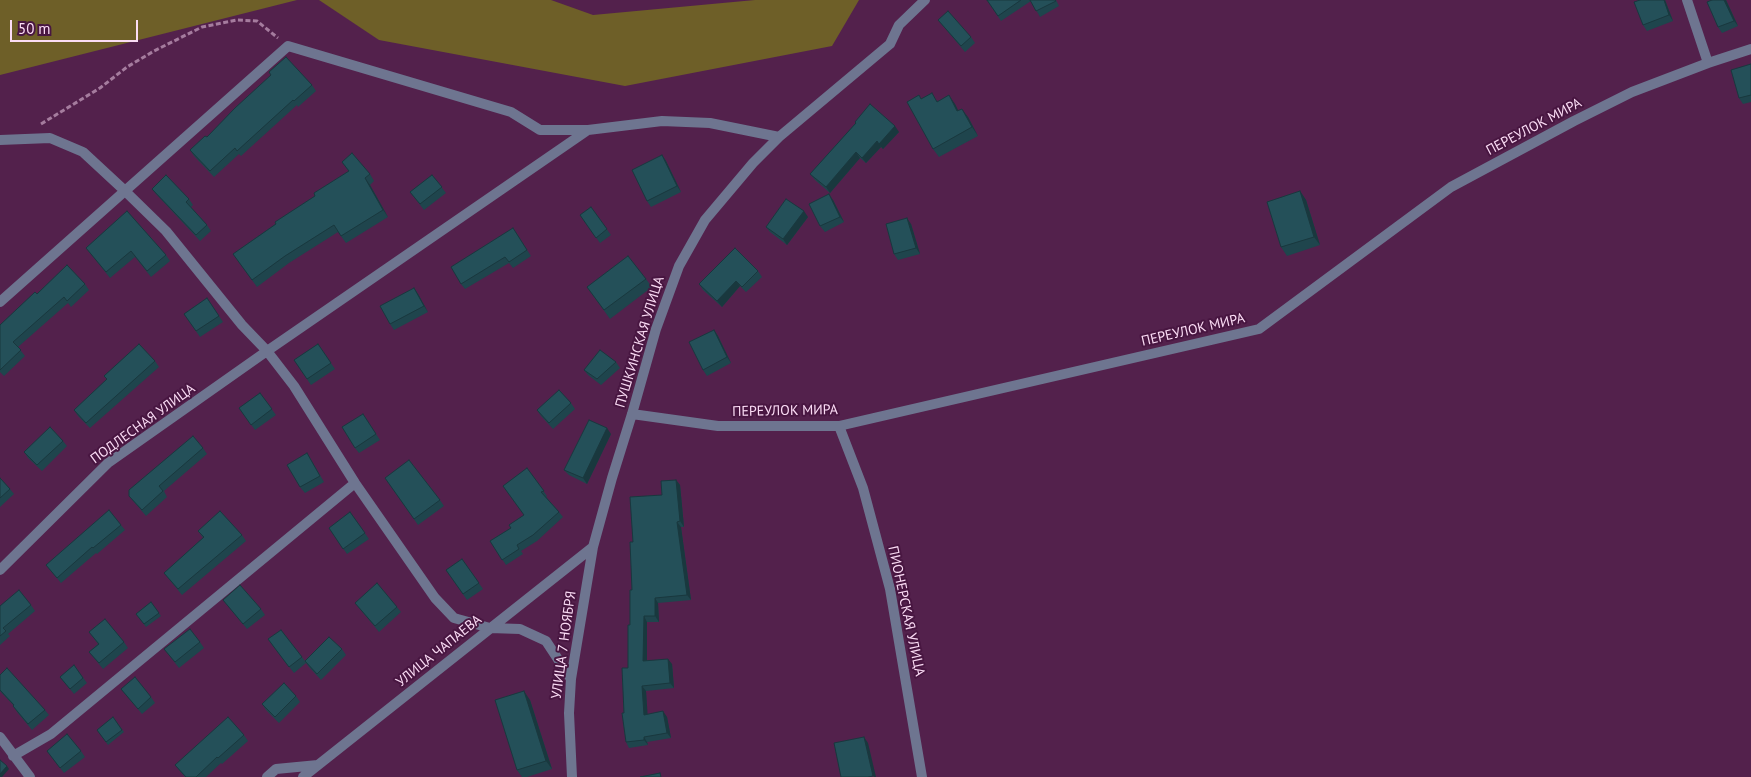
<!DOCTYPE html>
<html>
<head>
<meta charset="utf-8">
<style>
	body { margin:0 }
	#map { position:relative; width:1751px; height:777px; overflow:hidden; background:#53214c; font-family:"PT Sans",sans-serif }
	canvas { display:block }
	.scale { position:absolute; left:10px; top:20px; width:128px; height:22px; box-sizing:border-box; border:2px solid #fbdcf5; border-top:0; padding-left:6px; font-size:15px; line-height:18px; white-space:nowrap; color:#fbdcf5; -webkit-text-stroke:4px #481641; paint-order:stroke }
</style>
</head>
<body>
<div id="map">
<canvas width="1751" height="777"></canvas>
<div class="scale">50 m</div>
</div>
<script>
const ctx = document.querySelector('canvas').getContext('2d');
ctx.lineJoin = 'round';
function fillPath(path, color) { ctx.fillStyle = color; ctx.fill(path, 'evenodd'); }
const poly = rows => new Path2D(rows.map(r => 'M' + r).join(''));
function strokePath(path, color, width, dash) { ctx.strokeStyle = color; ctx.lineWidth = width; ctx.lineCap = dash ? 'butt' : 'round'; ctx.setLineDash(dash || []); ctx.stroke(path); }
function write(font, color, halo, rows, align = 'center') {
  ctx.font = font + ' "PT Sans",sans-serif'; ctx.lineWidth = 4; ctx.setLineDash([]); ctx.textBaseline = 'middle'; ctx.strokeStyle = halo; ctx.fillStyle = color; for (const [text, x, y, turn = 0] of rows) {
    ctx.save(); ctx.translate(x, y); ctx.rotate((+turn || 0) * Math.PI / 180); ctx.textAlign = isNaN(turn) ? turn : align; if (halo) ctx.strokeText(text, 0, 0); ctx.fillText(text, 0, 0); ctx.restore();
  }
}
const water = poly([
	[0,0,297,0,0,75],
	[319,0,551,0,593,15,755,0,859,0,832,46,625,86,379,40]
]);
const path = poly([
	[41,124,100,88,127,67,154,51,202,27,237,20,257,21,278,38]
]);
const minor = poly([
	[1687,0,1708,63],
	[0,140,50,138,83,152,124,190,166,231,242,325,267,351,294,386,355,483,435,598,454,618,490,628,520,629,546,641,571,679],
	[0,302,288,46,511,112,540,130,588,130,662,121,710,123,779,137],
	[632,414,718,426,839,426,1259,329,1451,187,1574,121,1632,92,1708,63,1751,49],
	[839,426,863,488,890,589,922,777],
	[0,570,108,463,267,351,588,130],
	[0,737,30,777],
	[13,756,51,734,355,483],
	[267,777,276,769,318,765],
	[303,777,593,547],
	[572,777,569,713,571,679,593,547,612,478,632,414,656,329,679,266,705,220,753,163,779,137,890,44,899,25,925,0]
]);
const wall = poly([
	[987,0,1056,0,1059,6,1040,17,1031,1,1001,21],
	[1665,0,1673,21,1647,31,1643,25],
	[1726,0,1738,26,1722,33,1718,27],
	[938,20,971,37,975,43,965,52],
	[1751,64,1751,102,1743,104,1739,98],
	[269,72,312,85,316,91,298,107,297,105,241,156,239,154,214,177,194,156,190,150,207,137,271,76],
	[922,98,955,104,958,111,968,117,978,136,939,157,933,149],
	[856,123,899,132,883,149,881,147,866,163,860,158,830,193,815,180,810,174],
	[662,155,666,161,681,192,651,207,647,201],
	[342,162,370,174,374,181,370,185,388,217,346,243,338,232,289,263,257,287,233,254,349,172],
	[432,175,446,193,424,210,410,192],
	[152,189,189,199,193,205,191,207,207,225,211,231,200,241,156,194],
	[1300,191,1306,200,1320,245,1287,256,1281,247],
	[833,200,844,222,825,232,820,226],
	[591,207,611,235,600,243,580,215],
	[127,211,166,255,170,261,151,277,135,257,110,278,86,248],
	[808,217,787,245,770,232,766,227],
	[911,224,920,254,898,260,894,254],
	[517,234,531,256,513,268,509,263,465,289,461,284],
	[758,271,762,277,746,292,740,286,722,307,703,290,699,284],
	[646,279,652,287,610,319,587,287],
	[85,284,89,290,71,307,68,303,18,347,25,356,4,376,0,372,0,325,37,294],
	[414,288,418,294,428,312,394,330,390,324],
	[207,298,223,322,200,337,184,314],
	[714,330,718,336,731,363,707,376,703,370],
	[318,344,335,369,311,385,294,360],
	[155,361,159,367,90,428,78,416,74,410,107,380,104,376],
	[616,362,620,368,601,385,588,375,584,370],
	[260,393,276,415,255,430,239,408],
	[571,403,575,409,553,429,541,416,537,410],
	[363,414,380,440,359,453,355,448],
	[611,434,587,484,569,475,564,470],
	[63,441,67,446,42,471,28,458,24,452],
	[203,448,207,454,164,491,167,497,146,516,129,496],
	[307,453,324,482,305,493,300,487],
	[527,468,547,496,546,497,559,512,563,517,537,541,521,551,523,554,506,565,490,541,511,528,524,515],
	[0,478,10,489,14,494,0,507],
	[385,478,440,500,444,506,418,525],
	[676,480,680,485,684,527,681,527,691,600,658,603,659,622,647,622,647,661,672,664,674,688,646,691,647,714,667,717,671,738,647,742,648,745,629,748,626,742,624,713,628,668,632,590,662,495],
	[350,512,369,539,347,554,329,528],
	[121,525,125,530,97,554,96,553,61,583,46,565],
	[198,531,242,535,246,541,182,595,164,573,203,538],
	[462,559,483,589,467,600,446,570],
	[223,600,261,609,265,615,247,629],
	[151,602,161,616,146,627,136,614],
	[355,603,397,607,401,612,379,632],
	[31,605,35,611,8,634,10,636,0,645,0,606],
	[281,630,305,661,342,649,346,655,321,680,309,667,306,663,294,673,272,645],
	[89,632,124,642,128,648,103,669,89,652,98,644],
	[200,642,204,648,179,668,164,649],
	[74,665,87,683,74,694,60,677],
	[0,675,45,710,49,715,32,730,17,712,13,705,0,691],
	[121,689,151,697,155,703,142,714],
	[296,696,300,702,279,723,266,710,262,704],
	[530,700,552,769,527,777,522,777,517,770],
	[113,717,124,732,108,745,97,730],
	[244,735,248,741,222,764,221,763,206,777,185,777,175,765],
	[47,751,81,751,85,757,64,773]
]);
const shadedWall = poly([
	[1664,0,1665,0,1673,21,1669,15],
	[1724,0,1726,0,1738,26,1734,21],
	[949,95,955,104,963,120,957,111],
	[962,109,968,117,978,136,972,127],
	[895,126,899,132,883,149,879,144],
	[877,141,881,147,866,163,862,158],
	[856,152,860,158,830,193,826,187],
	[662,155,666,161,681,192,677,186],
	[365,178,370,185,388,217,383,210],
	[1300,191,1306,200,1320,245,1314,237],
	[829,194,833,200,844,222,840,217],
	[804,211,808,217,787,245,783,239],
	[907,218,911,224,920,254,916,248],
	[736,281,740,286,722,307,717,301],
	[414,288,418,294,428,312,424,306],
	[714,330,718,336,731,363,727,357],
	[607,428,611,434,587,484,583,478],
	[676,480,680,485,684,527,680,521],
	[677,522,681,527,691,600,687,595],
	[655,598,658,603,659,622,655,616],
	[644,616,647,622,647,666,643,661],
	[668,659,672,664,674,688,670,683],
	[642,686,646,691,648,720,644,715],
	[524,691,530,700,552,769,546,761],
	[663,711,667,717,671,738,667,733],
	[644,737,647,742,648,745,644,740],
	[864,737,868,743,876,777,874,777,873,776],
	[7,766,9,769,2,777,0,777,0,774]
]);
const building = poly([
	[987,0,1021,0,998,16,987,0],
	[1030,0,1055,0,1056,1,1036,11,1030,0],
	[1640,0,1664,0,1669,15,1643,25,1634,2,1640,0],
	[1712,0,1724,0,1734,21,1718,27,1707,2,1712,0],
	[948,11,971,37,961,46,938,20,948,11],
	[286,57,312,85,294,101,293,100,237,151,235,148,210,171,190,150,205,136,207,137,235,108,271,75,269,72,286,57],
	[1751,64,1751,95,1739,98,1731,70,1751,64],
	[932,93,937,102,949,95,957,111,962,109,972,127,933,149,907,102,919,95,921,99,932,93],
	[870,104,895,126,879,144,877,141,862,158,856,152,826,187,810,174,856,123,855,122,870,104],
	[352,153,370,174,365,178,383,210,341,236,334,225,285,256,252,280,233,254,276,224,275,222,315,196,314,193,349,171,342,162,352,153],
	[662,155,677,186,647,201,632,170,662,155],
	[166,175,189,199,186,202,207,225,196,235,152,189,166,175],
	[432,175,442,187,420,204,410,192,432,175],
	[1300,191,1314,237,1281,247,1267,202,1300,191],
	[829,194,840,217,820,226,809,204,829,194],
	[786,199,804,211,783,239,766,227,786,199],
	[591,207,607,229,596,238,580,215,591,207],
	[127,211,166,255,147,271,131,251,106,272,86,248,127,211],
	[907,218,916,248,894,254,886,224,907,218],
	[513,228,527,250,509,262,505,257,461,284,451,267,513,228],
	[735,248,758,271,742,287,736,281,717,301,699,284,735,248],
	[628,256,646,279,604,310,587,287,628,256],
	[67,265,85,284,67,301,64,297,13,342,21,350,0,370,0,325,35,292,37,294,67,265],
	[414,288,424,306,390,324,380,306,414,288],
	[207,298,219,316,196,331,184,314,207,298],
	[714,330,727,357,703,370,689,342,714,330],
	[139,344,155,361,86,423,74,410,107,379,104,376,139,344],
	[318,344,331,363,307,379,294,360,318,344],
	[600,350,616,362,597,379,584,370,600,350],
	[559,390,571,403,549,423,537,410,559,390],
	[260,393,272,409,251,425,239,408,260,393],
	[363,414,376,434,355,448,342,427,363,414],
	[589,420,607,428,583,478,564,470,589,420],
	[50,427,63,441,37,465,24,452,50,427],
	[193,436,203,448,159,486,163,491,142,510,129,496,129,490,193,436],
	[307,453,320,476,300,487,287,465,307,453],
	[409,460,440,500,414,519,385,478,409,460],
	[527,468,544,491,541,492,559,512,533,535,517,545,519,549,502,560,490,541,511,528,509,525,524,515,503,486,527,468],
	[0,478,10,489,0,498,0,478],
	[676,480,680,521,677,522,687,595,655,598,655,616,644,616,643,661,668,659,670,683,642,686,644,715,663,711,667,733,644,737,644,740,626,742,622,713,624,713,622,668,628,668,628,625,630,625,630,590,632,590,630,542,633,542,630,497,662,495,661,481,676,480],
	[109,510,121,525,93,548,92,547,57,578,46,565,109,510],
	[220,511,242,535,178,589,164,573,204,537,198,531,220,511],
	[350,512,365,533,343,549,329,528,350,512],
	[462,559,479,583,463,594,446,570,462,559],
	[377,583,397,607,375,626,355,603,377,583],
	[240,585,261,609,243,624,223,600,240,585],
	[19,590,31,605,3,628,6,631,0,636,0,606,19,590],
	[151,602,159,613,144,624,136,614,151,602],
	[105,619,124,642,99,663,89,652,99,644,89,632,105,619],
	[190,629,200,642,175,662,164,649,190,629],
	[281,630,302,657,289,667,268,639,281,630],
	[329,637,342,649,317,674,305,661,329,637],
	[74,665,83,678,70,689,60,677,74,665],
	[7,668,45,710,28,724,13,706,14,705,0,690,0,675,7,668],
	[135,677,151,697,138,709,121,689,135,677],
	[284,683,296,696,275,717,262,704,284,683],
	[524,691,546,761,517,770,495,700,524,691],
	[113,717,122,730,106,742,97,730,113,717],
	[228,717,244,735,218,758,217,757,196,777,186,777,175,765,228,717],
	[67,734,81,751,60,768,47,751,67,734],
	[864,737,873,776,868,777,841,777,834,743,864,737],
	[0,760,7,766,0,774,0,760],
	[660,773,661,777,640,777,660,773]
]);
const streetNames = [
	["ПЕРЕУЛОК МИРА",1534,127,-28],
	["ПЕРЕУЛОК МИРА",1193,330,-13],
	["ПУШКИНСКАЯ УЛИЦА",640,342,-73],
	["ПЕРЕУЛОК МИРА",785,411,-1],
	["ПОДЛЕСНАЯ УЛИЦА",143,424,-36],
	["ПИОНЕРСКАЯ УЛИЦА",906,611,78],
	["УЛИЦА 7 НОЯБРЯ",564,645,-82],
	["УЛИЦА ЧАПАЕВА",439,651,-39]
];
fillPath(water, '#6e5f28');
strokePath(path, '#a57c9e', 3, [5, 2.5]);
strokePath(minor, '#6e7590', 10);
fillPath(wall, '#1f454d');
fillPath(shadedWall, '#19383e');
fillPath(building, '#245059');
strokePath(building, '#19383e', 1);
write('14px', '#fbdcf5', '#481641', streetNames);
</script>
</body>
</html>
